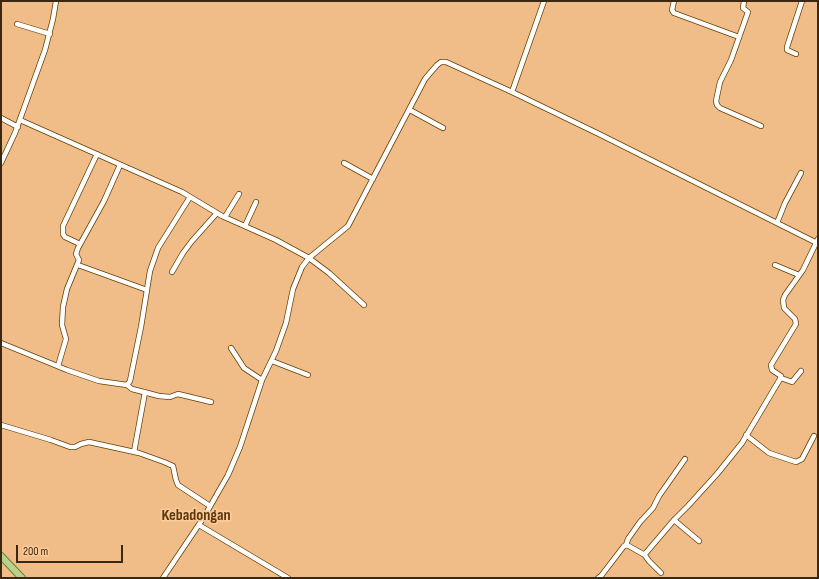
<!DOCTYPE html>
<html>
<head>
<meta charset="utf-8">
<style>
	body { margin:0 }
	#map { position:relative; width:819px; height:579px; overflow:hidden; background:#f0bd89; font-family:"Sofia Sans Condensed",sans-serif }
	canvas { display:block }
	.frame { position:absolute; inset:0; border:2px solid #3b2812; pointer-events:none }
	.scale { position:absolute; left:16px; top:545px; width:107px; height:18px; box-sizing:border-box; border:2px solid #3b2812; border-top:0; padding-left:5px; font-size:12px; line-height:14px; white-space:nowrap; color:#3b2812; -webkit-text-stroke:3px #fdca95; paint-order:stroke }
</style>
</head>
<body>
<div id="map">
<canvas width="819" height="579"></canvas>
<div class="frame"></div>
<div class="scale">200 m</div>
</div>
<script>
const ctx = document.querySelector('canvas').getContext('2d');
ctx.lineJoin = 'round';
const poly = rows => new Path2D(rows.map(r => 'M' + r).join(''));
function strokePath(path, color, width, dash) { ctx.strokeStyle = color; ctx.lineWidth = width; ctx.lineCap = dash ? 'butt' : 'round'; ctx.setLineDash(dash || []); ctx.stroke(path); }
function write(font, color, halo, rows, align = 'center') {
  ctx.font = font + ' "Sofia Sans Condensed",sans-serif'; ctx.lineWidth = 3.5; ctx.setLineDash([]); ctx.textBaseline = 'middle'; ctx.strokeStyle = halo; ctx.fillStyle = color; for (const [text, x, y, turn = 0] of rows) {
    ctx.save(); ctx.translate(x, y); ctx.rotate((+turn || 0) * Math.PI / 180); ctx.textAlign = isNaN(turn) ? turn : align; if (halo) ctx.strokeText(text, 0, 0); ctx.fillText(text, 0, 0); ctx.restore();
  }
}
const minor = poly([
	[674,1,672,10,674,13,739,37],
	[744,1,743,8,748,12,731,60,720,82,716,101,717,105,720,108,761,126],
	[17,24,50,34],
	[796,54,787,50,787,47,802,1],
	[512,92,544,1],
	[410,110,443,128],
	[1,118,18,127],
	[20,120,182,192,222,216,276,240,309,258,329,273,364,305],
	[1,163,15,133,45,50,53,19,56,1],
	[344,163,373,179],
	[225,217,239,194],
	[777,223,785,203,801,173],
	[245,226,256,202],
	[80,244,65,237,63,234,63,226,97,154],
	[78,265,147,290],
	[775,265,799,275],
	[172,272,183,253,192,241,217,213],
	[1,343,67,370,99,381,127,385,130,381,132,371,141,327,150,271,158,248,190,197],
	[231,348,244,368,262,380],
	[272,361,308,375],
	[58,366,66,339,62,325,63,307,67,289,79,260,76,254,78,248,104,201,120,165],
	[781,378,792,382,801,371],
	[127,385,132,389,159,396,170,397,178,394,211,402],
	[1,425,51,440,70,447,75,447,81,444,89,442,139,453,164,462,173,466,176,480,178,485,210,506],
	[746,435,769,453,796,462,802,459,814,436],
	[134,452,145,392],
	[674,520,699,541],
	[199,525,288,578],
	[626,545,628,539,640,522,653,508,659,496,685,459],
	[644,554,649,561,661,573],
	[163,578,204,517,228,475,240,447,262,380,276,351,286,323,293,289,302,267,309,258,348,226,425,79,437,65,441,62,446,62,512,92,599,134,815,242],
	[598,578,601,576,624,546,627,545,643,554,645,554,674,520,688,506,717,474,742,443,780,379,781,376,772,370,771,365,796,324,795,319,784,308,783,300,785,295,803,270,818,239]
]);
const major = poly([
	[1,556,22,578]
]);
const quarterNames = [
	["Kebadongan",196,516]
];
strokePath(minor, '#693e00', 6);
strokePath(major, '#6e8233', 8);
strokePath(minor, '#fff', 4.5);
strokePath(major, '#b8d18f', 6);
write('bold 16px', '#5a3910', '#fdca95', quarterNames);
</script>
</body>
</html>
